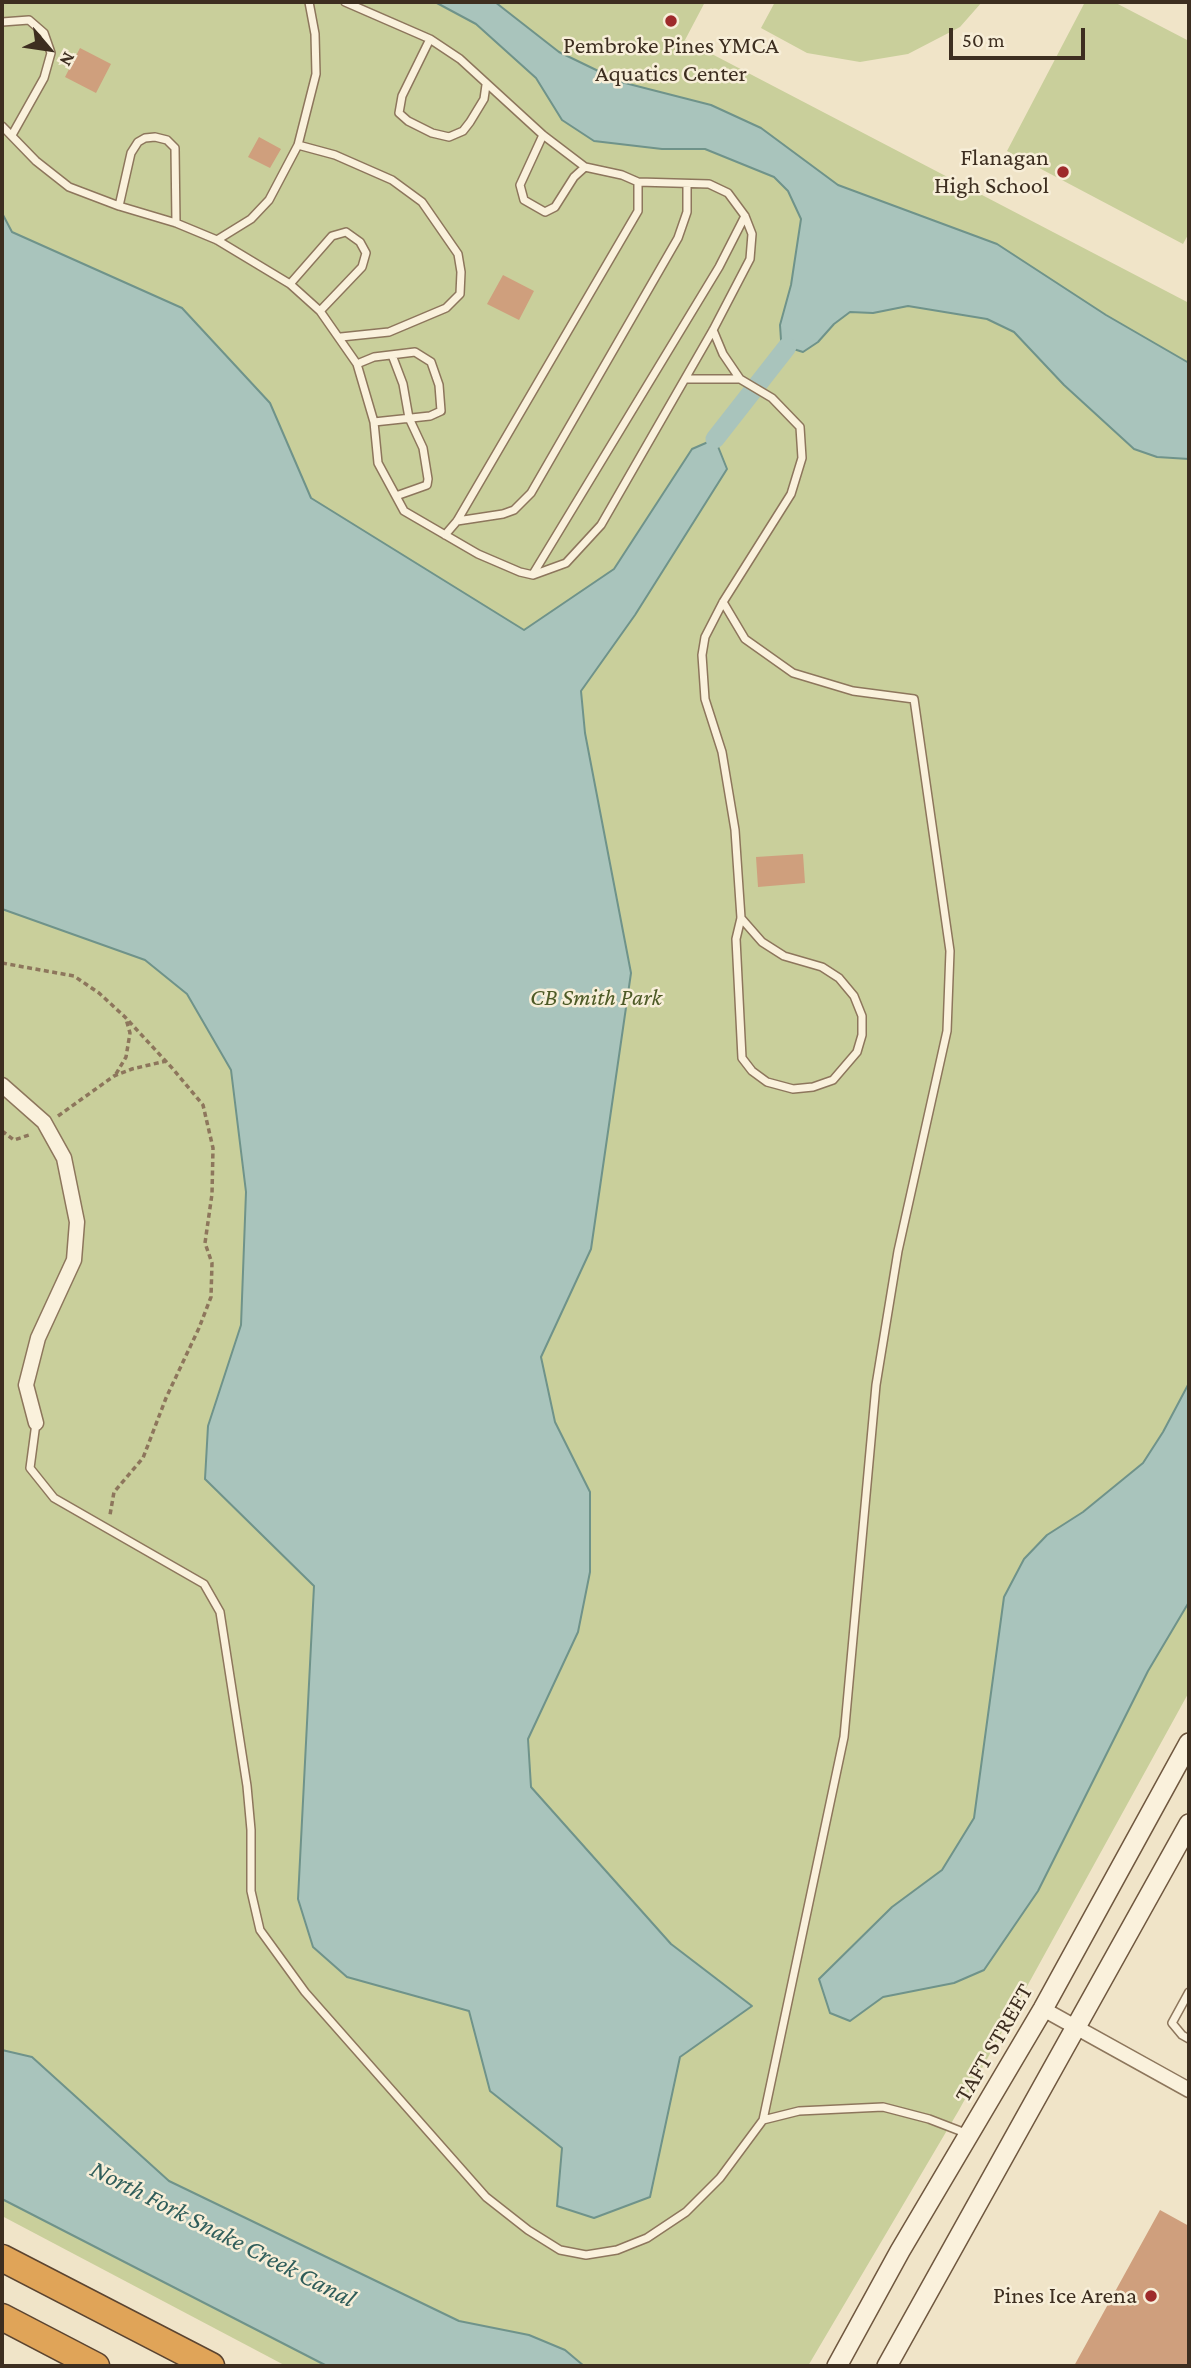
<!DOCTYPE html>
<html>
<head>
<meta charset="utf-8">
<style>
	body { margin:0 }
	#map { position:relative; width:1191px; height:2368px; overflow:hidden; background:#f0e4c8; font-family:"Crimson Pro",serif }
	canvas { display:block }
	.frame { position:absolute; inset:0; border:4px solid #3d2e20; pointer-events:none }
	.north { position:absolute; left:14px; top:14px; width:70px; height:70px; -webkit-text-stroke:5px #f7eed8; paint-order:stroke; rotate:119deg; font-size:19px; font-weight:700; line-height:28px; text-align:center; color:#3d2e20 }
	.north::after { content:''; display:block; margin:auto; width:24px; height:32px; background:#3d2e20; clip-path:polygon(50% 0,100% 100%,50% 72%,0 100%) }
	.scale { position:absolute; left:949px; top:28px; width:136px; height:32px; box-sizing:border-box; border:4px solid #3d2e20; border-top:0; padding-left:9px; font-size:21px; line-height:24px; white-space:nowrap; color:#3d2e20; -webkit-text-stroke:5px #f7eed8; paint-order:stroke }
</style>
</head>
<body>
<div id="map">
<canvas width="1191" height="2368"></canvas>
<div class="frame"></div>
<div class="north">N</div>
<div class="scale">50 m</div>
</div>
<script>
const ctx = document.querySelector('canvas').getContext('2d');
ctx.lineJoin = 'round';
function fillPath(path, color) { ctx.fillStyle = color; ctx.fill(path, 'evenodd'); }
const poly = rows => new Path2D(rows.map(r => 'M' + r).join(''));
function strokePath(path, color, width, dash) { ctx.strokeStyle = color; ctx.lineWidth = width; ctx.lineCap = dash ? 'butt' : 'round'; ctx.setLineDash(dash || []); ctx.stroke(path); }
function write(font, color, halo, rows, align = 'center') {
  ctx.font = font + ' "Crimson Pro",serif'; ctx.lineWidth = 5; ctx.setLineDash([]); ctx.textBaseline = 'middle'; ctx.strokeStyle = halo; ctx.fillStyle = color; for (const [text, x, y, turn = 0] of rows) {
    ctx.save(); ctx.translate(x, y); ctx.rotate((+turn || 0) * Math.PI / 180); ctx.textAlign = isNaN(turn) ? turn : align; if (halo) ctx.strokeText(text, 0, 0); ctx.fillText(text, 0, 0); ctx.restore();
  }
}
const green = poly([
	[2,2,705,2,685,40,1189,303,1189,1692,959,2110,808,2366,286,2366,2,2216],
	[775,2,982,2,960,27,908,54,860,62,807,53,761,28],
	[1085,2,1114,2,1189,41,1189,233,1183,244,1007,151]
]);
const water = poly([
	[435,2,495,2,559,52,621,82,711,105,761,128,838,185,997,244,1106,315,1189,363,1189,459,1157,457,1134,449,1064,385,1014,332,987,319,908,306,873,313,850,312,834,324,818,342,803,352,787,347,781,340,780,325,791,285,801,219,788,191,774,177,705,149,662,149,594,141,562,120,536,78,476,24,435,2],
	[2,213,12,232,182,308,270,403,311,498,524,630,614,569,692,449,715,439,727,469,635,615,581,691,585,733,631,973,591,1249,541,1357,555,1422,590,1492,590,1572,578,1632,528,1739,531,1787,671,1944,752,2006,680,2057,650,2197,594,2218,557,2206,562,2148,490,2091,469,2011,347,1977,313,1947,298,1899,314,1586,205,1479,208,1426,241,1325,246,1192,231,1070,187,994,145,960,2,909,2,213],
	[1189,1383,1189,1602,1148,1671,1038,1891,984,1970,954,1983,883,1997,850,2021,830,2013,819,1979,892,1907,942,1870,974,1818,1004,1597,1024,1559,1047,1535,1083,1512,1143,1463,1163,1432,1189,1383],
	[2,2050,32,2057,169,2181,459,2321,529,2335,565,2350,584,2366,327,2366,2,2199,2,2050]
]);
const canal = poly([
	[715,439,787,347]
]);
const building = poly([
	[80,48,111,64,96,93,65,77],
	[259,137,281,149,270,168,248,157],
	[503,275,534,291,519,320,487,304],
	[803,854,805,883,758,887,756,857],
	[1160,2210,1189,2226,1189,2366,1074,2366]
]);
const path = poly([
	[2,963,74,976,99,993,125,1017,173,1069,203,1105,213,1148,212,1194,205,1243,212,1263,211,1297,199,1328,166,1398,143,1458,114,1492,110,1515],
	[116,1074,126,1057,130,1033,126,1019],
	[58,1116,114,1076,132,1069,166,1061],
	[2,1131,14,1140,32,1134]
]);
const lane = poly([
	[2,22,29,20,44,33,51,53,44,78,12,135],
	[430,39,402,96,399,113,408,121,432,133,449,137,463,131,470,122,484,99,486,85],
	[2,126,36,161,69,187,119,206,176,223,217,240,290,284,320,311,357,364,374,422,378,463,404,511,478,554,520,572,533,575,566,563,601,525,713,330,750,259,752,234,745,216,728,193,709,184,638,182,622,175,585,167,543,135,460,59,430,39,345,2],
	[543,135,520,185,524,200,545,212,555,207,574,177,585,167],
	[298,145,335,155,392,180,422,202,458,254,461,272,460,294,446,308,389,332,341,337],
	[119,206,131,153,138,142,145,138,155,137,167,140,175,148,176,223],
	[217,240,251,219,269,200,298,145,316,74,315,34,309,2],
	[290,284,332,236,346,232,360,242,366,253,362,267,320,311],
	[713,330,723,354,740,379],
	[392,355,403,384,409,418,423,448,428,479,427,485,396,496],
	[357,364,374,357,415,352,431,362,439,385,441,411,430,416,374,422],
	[685,379,740,379,772,398,800,427,802,458,791,494,723,602,705,637,702,655,705,699,722,752,735,830,741,918,736,939,742,1058,752,1071,767,1082,793,1089,813,1087,833,1080,857,1052,862,1035,862,1016,854,996,839,978,822,967,784,956,762,942,741,918],
	[457,521,503,514,514,510,531,493,678,238,687,212,687,185],
	[445,535,457,521,638,211,638,182],
	[533,574,719,267,745,216],
	[36,1423,30,1468,54,1498,204,1584,220,1612,247,1786,251,1830,251,1891,260,1930,305,1992,486,2197,528,2230,560,2250,586,2255,617,2250,647,2238,686,2212,720,2178,763,2120,844,1737,876,1385,898,1251,947,1031,950,951,914,699,853,691,793,673,745,639,723,602],
	[1189,1992,1172,2023,1182,2035,1189,2039],
	[763,2120,799,2111,883,2107,929,2119,968,2134]
]);
const street = poly([
	[2,1085,44,1122,64,1158,77,1222,74,1260,38,1338,26,1385,36,1423],
	[1043,2009,1189,2090]
]);
const secondary = poly([
	[837,2366,900,2251,1043,2009,1189,1743],
	[887,2366,1189,1824]
]);
const highway = poly([
	[2,2258,211,2366],
	[2,2317,96,2366]
]);
const markers = [
	[671,21,7,"#9e2a2b"],
	[1063,172,7,"#9e2a2b"],
	[1151,2296,7,"#9e2a2b"]
];
const poiNames = [
	["Pembroke Pines YMCA",671,46,"center"],
	["Aquatics Center",671,74,"center"],
	["Flanagan",1049,158],
	["High School",1049,186],
	["Pines Ice Arena",1137,2296]
];
const parkNames = [
	["CB Smith Park",596,998]
];
const streetNames = [
	["TAFT STREET",994,2043,-60]
];
const waterNames = [
	["North Fork Snake Creek Canal",223,2234,27]
];
fillPath(green, '#c9cf9b');
fillPath(water, '#a9c4bc');
strokePath(water, '#6f938a', 2);
strokePath(canal, '#a9c4bc', 19);
fillPath(building, '#cf9f7d');
strokePath(lane, '#8d765c', 10);
strokePath(street, '#8d765c', 17);
strokePath(secondary, '#6f573f', 22);
strokePath(highway, '#5b4430', 29);
strokePath(path, '#8d765c', 3.5, [5, 3.5]);
strokePath(lane, '#faf1dc', 7);
strokePath(street, '#faf1dc', 14);
strokePath(secondary, '#faf1dc', 19);
strokePath(highway, '#e0a458', 26);
for (const [x, y, r, color] of markers) { const dot = new Path2D(); dot.arc(x, y, r, 0, 2 * Math.PI); ctx.fillStyle = color; ctx.fill(dot); strokePath(dot, '#f7eed8', 2.5); }
write('24px', '#3d2e20', '#f7eed8', poiNames, 'right');
write('italic 24px', '#4d5a26', '#f7eed8', parkNames);
write('24px', '#3d2e20', '#f7eed8', streetNames);
write('italic 26px', '#2f5d5a', '#f7eed8', waterNames);
</script>
</body>
</html>
